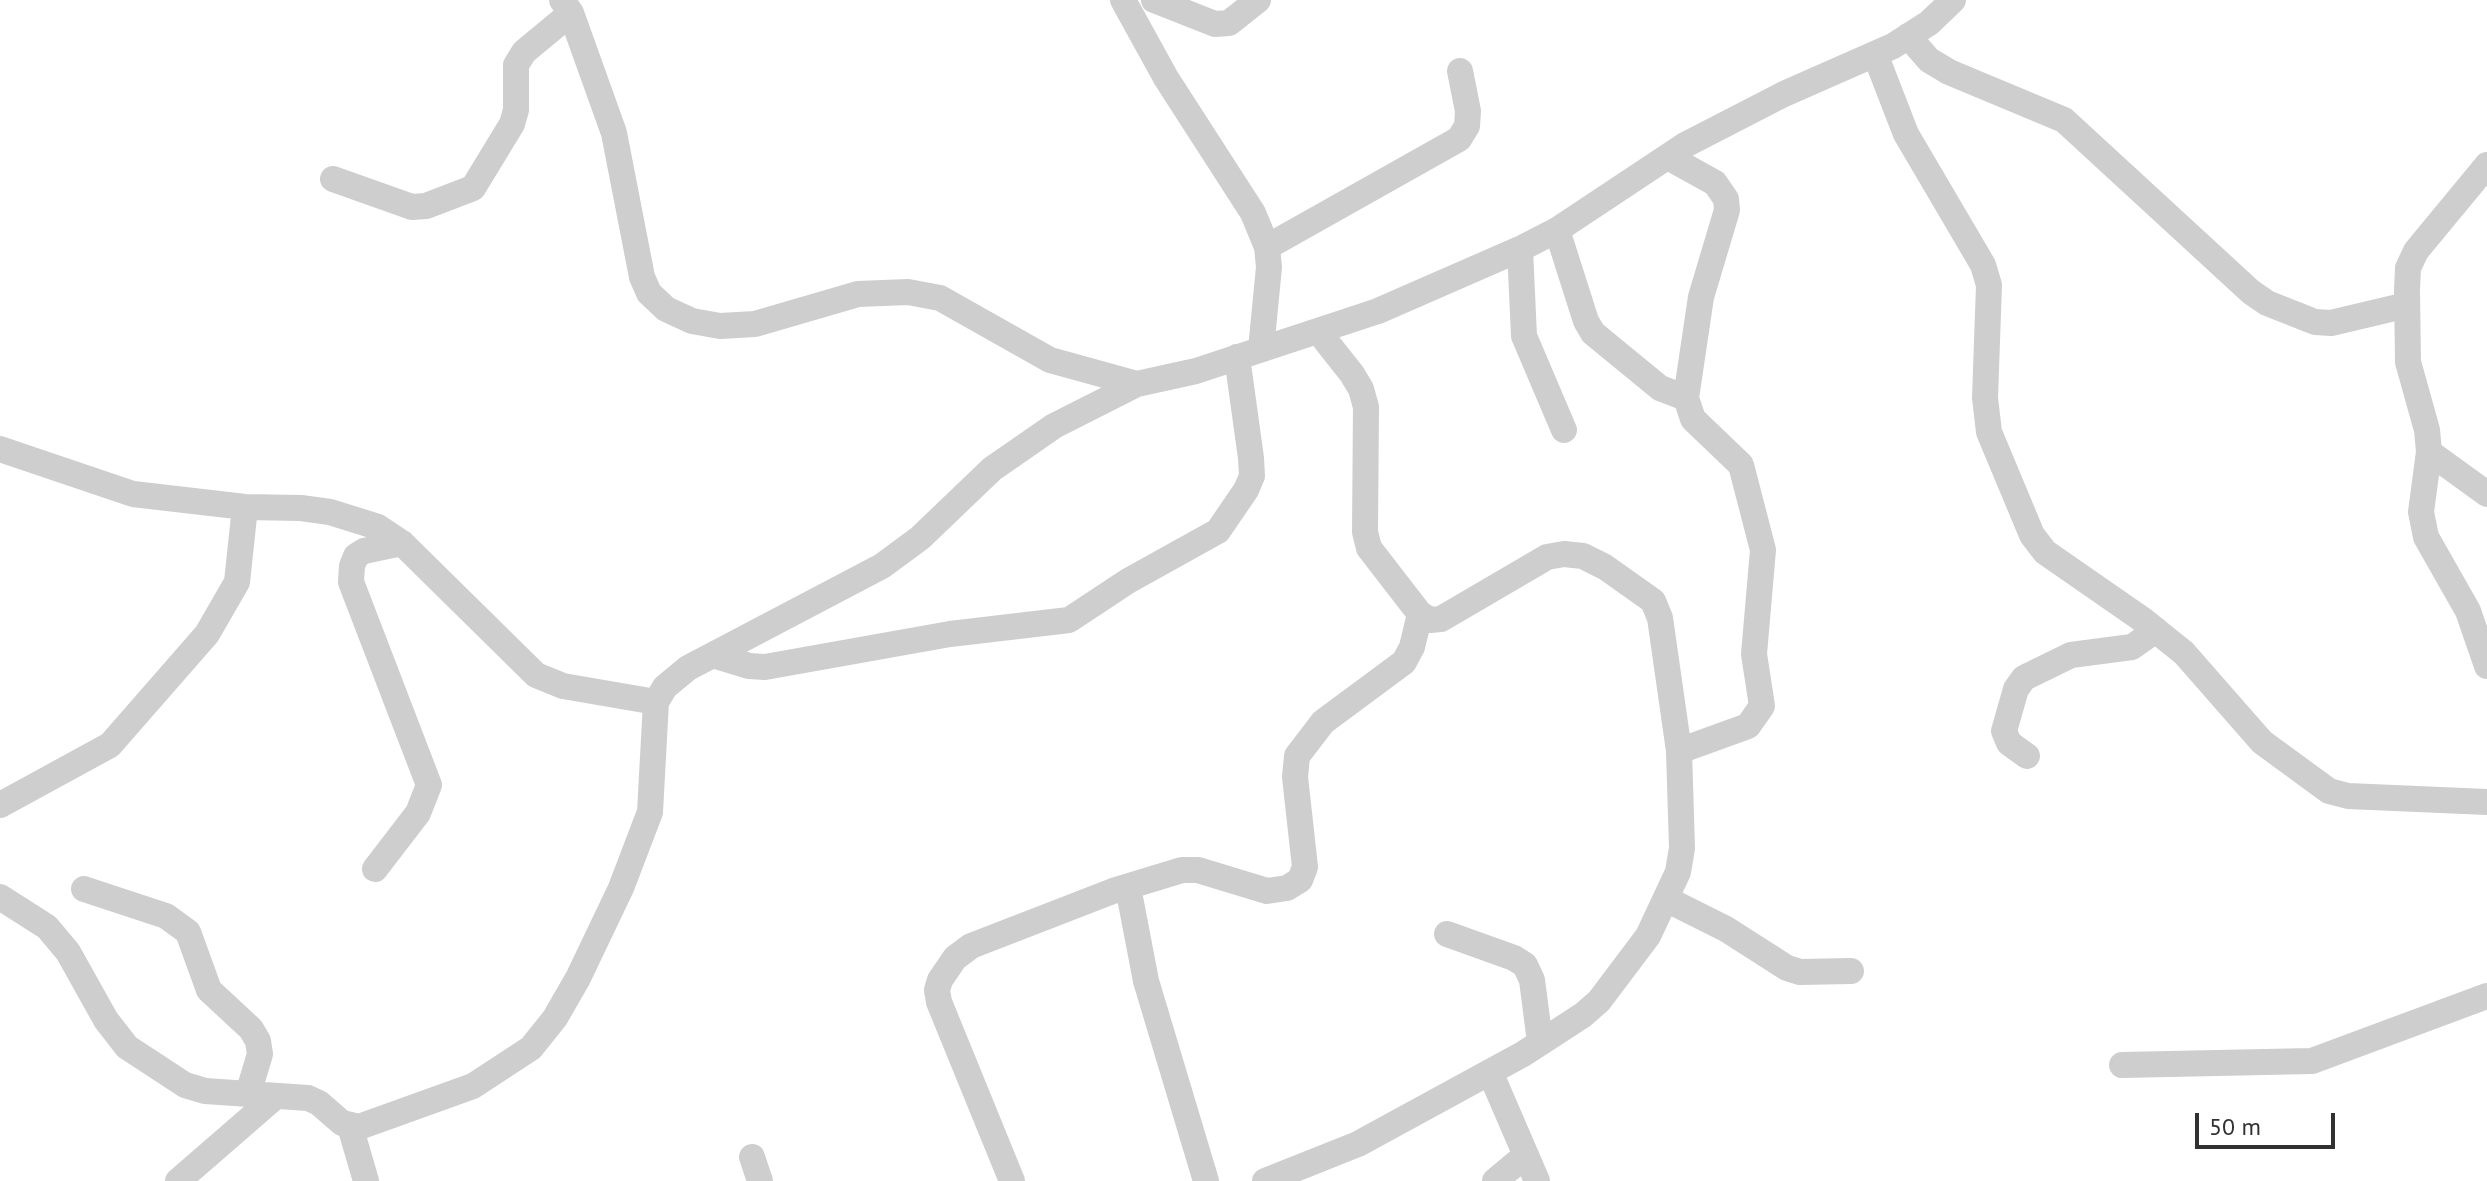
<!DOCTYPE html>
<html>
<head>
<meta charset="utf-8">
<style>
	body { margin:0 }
	#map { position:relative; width:2487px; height:1181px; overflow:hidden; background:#fff; font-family:"PT Sans",sans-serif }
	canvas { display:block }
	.scale { position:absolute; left:2195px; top:1113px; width:140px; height:36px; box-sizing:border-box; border:4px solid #313131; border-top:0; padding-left:10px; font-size:24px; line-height:28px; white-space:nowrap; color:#313131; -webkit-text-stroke:6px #fff; paint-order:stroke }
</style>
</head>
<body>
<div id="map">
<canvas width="2487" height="1181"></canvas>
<div class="scale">50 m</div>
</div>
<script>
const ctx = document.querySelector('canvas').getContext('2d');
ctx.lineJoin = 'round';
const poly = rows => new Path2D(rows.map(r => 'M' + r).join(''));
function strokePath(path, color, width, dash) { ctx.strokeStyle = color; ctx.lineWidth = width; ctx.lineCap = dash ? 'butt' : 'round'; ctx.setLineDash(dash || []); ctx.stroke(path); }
const minor = poly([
	[562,0,571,13,614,133,642,277,649,293,666,309,692,321,720,326,755,324,858,294,908,292,940,298,1050,360,1137,384],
	[1123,0,1166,78,1253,213,1267,247,1269,267,1261,349],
	[1154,0,1215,24,1229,23,1258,0],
	[1908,36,1929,60,1949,72,2064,120,2251,292,2267,303,2315,322,2331,323,2407,305],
	[1875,54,1906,134,1983,265,1989,285,1985,398,1989,432,2032,535,2045,552,2143,620,2184,653,2262,742,2329,791,2348,796,2487,802],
	[1668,157,1715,183,1726,199,1727,210,1701,297,1686,398,1693,419,1741,465,1763,550,1754,654,1762,706,1748,726,1679,751],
	[2487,165,2416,251,2408,268,2407,290,2408,362,2427,430,2429,452,2421,512,2426,537,2468,611,2487,666],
	[333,179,412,207,426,206,473,188,512,124,516,110,516,65,524,52,571,13],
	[1557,230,1586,321,1593,333,1660,388,1686,398],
	[1267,247,1459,139,1467,126,1468,111,1460,71],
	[1520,249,1524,336,1564,430],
	[0,449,133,494,245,507,301,508,330,512,378,527,402,543,536,675,563,686,656,702],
	[2429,452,2487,494],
	[713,655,749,666,765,667,950,634,1069,620,1128,581,1218,531,1246,490,1252,476,1251,458,1237,357],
	[2027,756,2009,743,2004,731,2016,689,2024,678,2071,655,2132,647,2156,630],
	[0,805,110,745,207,634,237,582,245,507],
	[375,869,418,813,429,785,351,582,352,566,356,556,364,551,402,543],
	[1128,887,1146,981,1206,1181],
	[84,889,166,916,188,932,209,990,251,1029,258,1041,260,1054,248,1094],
	[0,897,47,927,68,952,106,1020,127,1047,185,1085,205,1091,308,1098,319,1103,342,1123,359,1127,473,1086,531,1048,555,1018,578,978,621,888,650,812,656,702,665,687,688,668,882,566,920,538,992,469,1054,426,1137,384,1196,371,1378,311,1520,249,1557,230,1685,145,1784,94,1893,46,1929,23,1953,0],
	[1666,899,1726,929,1787,968,1800,972,1851,971],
	[1447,934,1514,958,1525,965,1532,980,1540,1042],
	[2122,1065,2312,1061,2487,996],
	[1490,1072,1537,1181],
	[350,1126,366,1181],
	[752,1157,760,1181],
	[178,1181,276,1096],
	[1012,1181,939,1002,937,990,940,980,955,958,971,946,1113,891,1182,870,1198,870,1267,891,1287,888,1300,880,1305,867,1295,777,1297,756,1323,722,1404,662,1412,647,1420,614],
	[1265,1181,1358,1144,1523,1054,1583,1015,1599,1001,1648,936,1678,872,1682,848,1679,751,1660,618,1653,601,1605,567,1583,556,1564,554,1547,557,1441,619,1430,620,1420,614,1369,548,1365,532,1366,407,1361,389,1352,374,1318,331],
	[1495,1181,1526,1155]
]);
strokePath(minor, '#cecece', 26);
</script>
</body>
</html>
